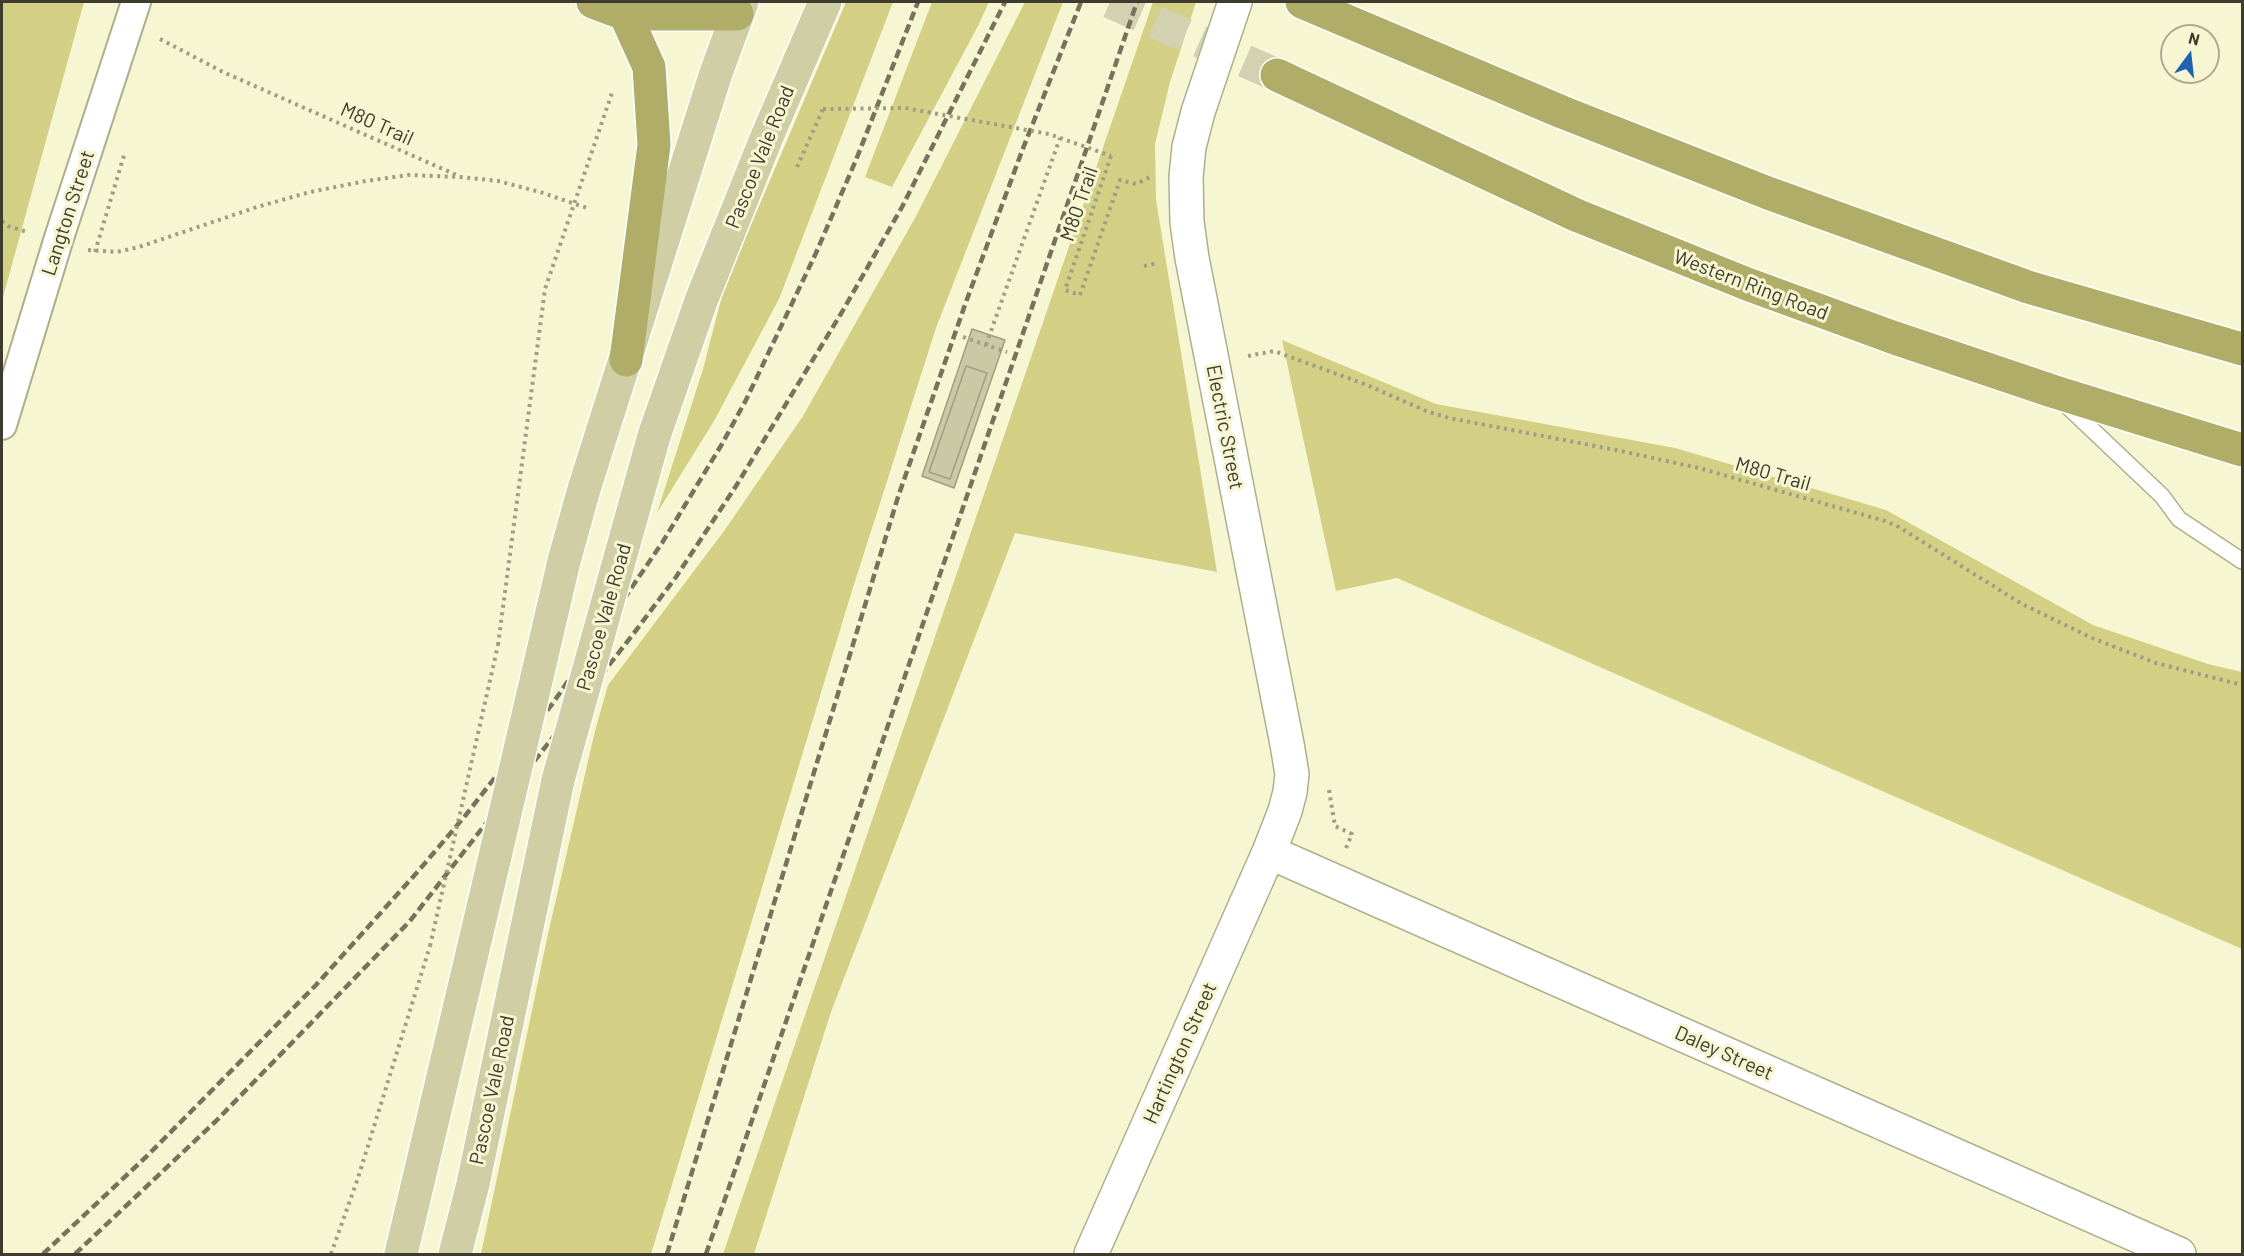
<!DOCTYPE html>
<html>
<head>
<meta charset="utf-8">
<style>
	body { margin:0 }
	#map { position:relative; width:2244px; height:1256px; overflow:hidden; background:#f7f6d2; font-family:Barlow,sans-serif }
	canvas { display:block }
	.frame { position:absolute; inset:0; border:3px solid #3d3c2e; pointer-events:none }
	.north { position:absolute; left:2160px; top:24px; width:60px; height:60px; box-sizing:border-box; background:#f7f6d2; border:2px solid #adac90; border-radius:50%; rotate:15deg; font-size:16px; font-weight:700; line-height:24px; text-align:center; color:#3d3c2e }
	.north::after { content:''; display:block; margin:auto; width:21px; height:27px; background:#2262b3; clip-path:polygon(50% 0,100% 100%,50% 72%,0 100%) }
</style>
</head>
<body>
<div id="map">
<canvas width="2244" height="1256"></canvas>
<div class="frame"></div>
<div class="north">N</div>
</div>
<script>
const ctx = document.querySelector('canvas').getContext('2d');
ctx.lineJoin = 'round';
function fillPath(path, color) { ctx.fillStyle = color; ctx.fill(path, 'evenodd'); }
const poly = rows => new Path2D(rows.map(r => 'M' + r).join(''));
function strokePath(path, color, width, dash) { ctx.strokeStyle = color; ctx.lineWidth = width; ctx.lineCap = dash ? 'butt' : 'round'; ctx.setLineDash(dash || []); ctx.stroke(path); }
function write(font, color, halo, rows, align = 'center') {
  ctx.font = font + ' Barlow,sans-serif'; ctx.lineWidth = 6; ctx.setLineDash([]); ctx.textBaseline = 'middle'; ctx.strokeStyle = halo; ctx.fillStyle = color; for (const [text, x, y, turn = 0] of rows) {
    ctx.save(); ctx.translate(x, y); ctx.rotate((+turn || 0) * Math.PI / 180); ctx.textAlign = isNaN(turn) ? turn : align; if (halo) ctx.strokeText(text, 0, 0); ctx.fillText(text, 0, 0); ctx.restore();
  }
}
const green = poly([
	[2,2,84,2,2,301],
	[846,2,893,2,779,299,714,421,657,513,703,369,724,288],
	[932,2,989,2,978,26,892,187,865,177],
	[1025,2,1063,2,936,328,850,597,651,1254,481,1254,548,934,595,731,608,685,724,531,803,416,915,218],
	[1153,2,1196,2,1170,82,1155,144,1156,200,1217,572,1015,533,831,1012,754,1254,723,1254],
	[1282,340,1436,404,1675,448,1886,510,2093,625,2208,664,2242,672,2242,949,1397,578,1336,591]
]);
const building = poly([
	[972,329,1005,340,954,488,922,476,972,329],
	[966,366,987,373,950,479,929,472,966,366],
	[966,366,987,373,950,479,929,472,966,366]
]);
const motorwayTunnel = poly([
	[1110,2,1277,75]
]);
const path = poly([
	[160,39,223,72,461,177,498,181,540,192,590,209],
	[1111,156,1065,290,1080,295,1120,180,1136,184,1150,177],
	[797,167,823,109],
	[2,221,8,226,27,232],
	[88,250,117,252,139,247,257,207,310,192,366,181,408,175,461,177],
	[95,252,125,152],
	[1144,266,1158,263],
	[963,337,1007,352],
	[986,345,1060,138],
	[1248,356,1274,351,1367,385,1426,411,1449,418,1616,450,1699,468,1885,521,1899,527,2022,604,2092,638,2156,663,2242,685],
	[498,645,545,289,613,90],
	[1329,790,1335,826,1352,834,1346,848],
	[331,1254,358,1178,430,946]
]);
const service = poly([
	[2064,403,2162,496,2179,519,2242,561]
]);
const minor = poly([
	[2,425,58,241,136,2]
]);
const tertiary = poly([
	[1269,852,2179,1254],
	[1091,1254,1269,852,1285,811,1290,792,1292,774,1287,744,1192,258,1187,222,1186,177,1189,147,1198,112,1235,2]
]);
const primary = poly([
	[654,436,701,301,766,139,825,2],
	[564,561,584,489,716,73,742,2],
	[401,1254,493,865],
	[455,1254,473,1184,558,780]
]);
const motorway = poly([
	[593,2,625,14,737,14],
	[1302,2,1562,112,1768,193,2028,287,2242,349],
	[625,14,649,67,654,145,626,360],
	[1277,75,1576,215,1747,284,1892,337,2052,391,2242,450]
]);
const rail = poly([
	[43,1254,147,1156,316,985,420,869,465,816,553,703,662,543,722,444,746,400,816,253,856,160,918,2],
	[75,1254,216,1121,410,921,634,633,676,577,736,486,842,312,902,207,1005,2],
	[667,1254,898,497,966,302,1022,151,1081,2],
	[706,1254,1137,2]
]);
const pathBridge = poly([
	[823,109,905,108,1049,134,1111,156],
	[430,946,498,645]
]);
const primaryBridge = poly([
	[558,780,654,436],
	[493,865,564,561]
]);
const streetNames = [
	["M80 Trail",377,124,24],
	["Pascoe Vale Road",760,157,-68],
	["M80 Trail",1079,204,-71],
	["Langton Street",68,213,-72],
	["Western Ring Road",1751,285,21],
	["Electric Street",1225,427,79],
	["M80 Trail",1773,474,16],
	["Pascoe Vale Road",604,617,-74],
	["Hartington Street",1180,1053,-66],
	["Daley Street",1724,1053,24],
	["Pascoe Vale Road",492,1090,-78]
];
fillPath(green, '#d3d085');
fillPath(building, '#cac9a6');
strokePath(building, '#9f9e7d', 1.5);
strokePath(motorwayTunnel, '#d2d1b1', 33, [33, 16]);
strokePath(service, '#b0af8d', 18);
strokePath(minor, '#b0af8d', 32);
strokePath(tertiary, '#b0af8d', 36);
strokePath(primary, '#fff', 36);
strokePath(motorway, '#fff', 36);
strokePath(path, '#9f9e84', 4, [3, 4.5]);
strokePath(service, '#fff', 15);
strokePath(minor, '#fff', 28);
strokePath(tertiary, '#fff', 33);
strokePath(primary, '#cfcea4', 33);
strokePath(motorway, '#afad67', 33);
strokePath(rail, '#74735e', 4.5, [9, 4.5]);
strokePath(primaryBridge, '#fff', 36, []);
strokePath(pathBridge, '#9f9e84', 4, [3, 4.5]);
strokePath(primaryBridge, '#cfcea4', 33);
write('20px', '#3d3c2e', '#f7f6d2', streetNames);
</script>
</body>
</html>
